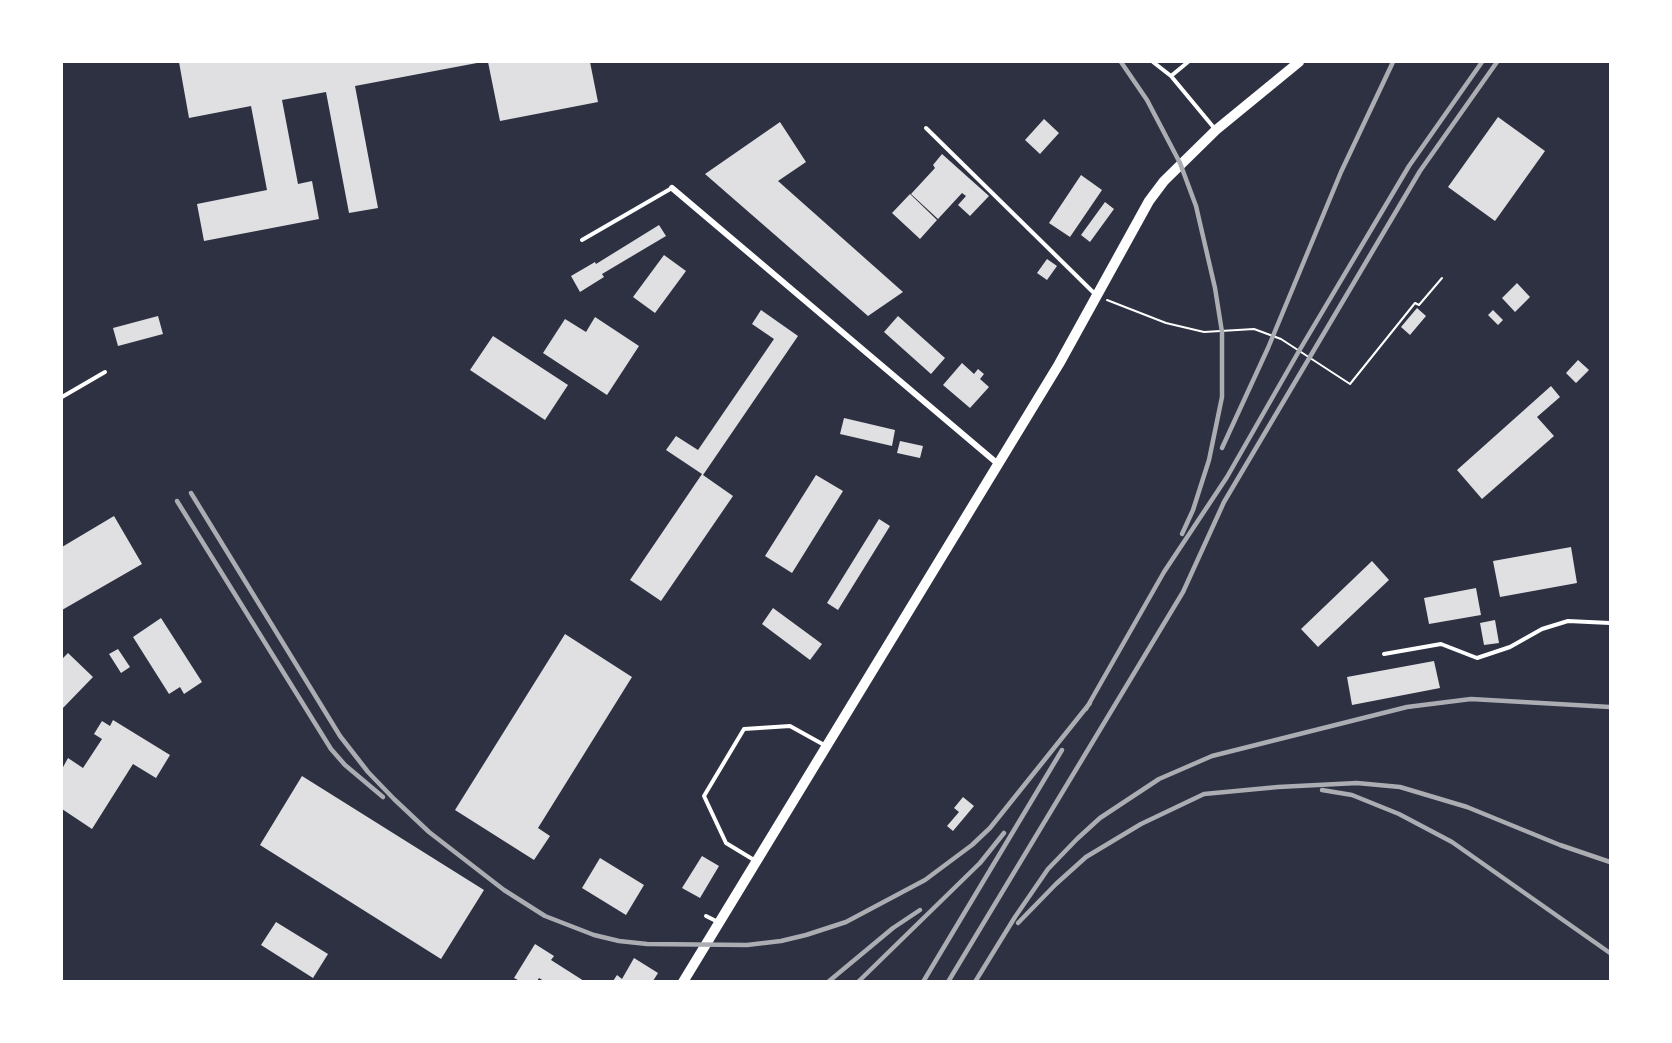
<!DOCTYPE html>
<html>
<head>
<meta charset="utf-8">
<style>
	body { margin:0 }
	#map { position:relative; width:1672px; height:1043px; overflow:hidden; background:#2d3142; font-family:Inter,sans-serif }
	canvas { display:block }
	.frame { position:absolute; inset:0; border:63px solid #fff; pointer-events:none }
</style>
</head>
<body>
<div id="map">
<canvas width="1672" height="1043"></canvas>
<div class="frame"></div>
</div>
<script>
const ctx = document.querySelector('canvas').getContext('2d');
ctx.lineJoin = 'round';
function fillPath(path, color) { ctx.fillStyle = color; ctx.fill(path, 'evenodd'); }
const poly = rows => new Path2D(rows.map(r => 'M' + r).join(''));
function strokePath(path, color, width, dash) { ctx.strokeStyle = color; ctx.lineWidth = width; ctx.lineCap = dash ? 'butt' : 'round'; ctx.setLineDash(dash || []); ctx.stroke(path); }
const building = poly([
	[179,62,477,62,477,63,355,86,378,208,349,213,326,92,282,100,298,184,312,181,319,219,204,241,197,204,267,190,251,106,189,118],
	[488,62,590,62,598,102,500,121],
	[1498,117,1545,151,1495,221,1448,187],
	[1044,119,1059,133,1040,154,1025,140],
	[780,122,806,162,778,181,903,292,868,316,705,174],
	[942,154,989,196,970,216,958,205,966,196,962,193,938,219,911,194,935,168,933,165],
	[1081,175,1102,190,1070,237,1049,223],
	[910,194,937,220,920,239,892,213],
	[1105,202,1114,209,1090,242,1081,235],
	[659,225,666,236,602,274,604,277,580,292,571,276,595,262,596,264],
	[664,255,686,271,655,313,633,297],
	[1047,259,1057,266,1047,280,1037,273],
	[1517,283,1530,297,1515,312,1502,298],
	[1417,308,1426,316,1410,335,1401,327],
	[761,310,798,336,703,475,733,496,661,601,630,580,702,474,666,450,676,436,698,450,774,339,752,324],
	[1493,310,1503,320,1498,325,1488,315],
	[158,316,163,334,118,346,113,328],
	[898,316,945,358,931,374,884,332],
	[595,317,639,346,607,395,543,353,565,319,586,332],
	[493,336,568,385,545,420,470,370],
	[1578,360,1589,370,1576,383,1566,373],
	[962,363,974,374,978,369,984,374,980,379,989,387,970,408,943,385],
	[1551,386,1560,397,1537,417,1554,436,1482,499,1457,470],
	[844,418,895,430,892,446,840,434],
	[900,441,923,446,920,458,897,453],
	[816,475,843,491,792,573,765,556],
	[114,516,142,564,62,610,62,547],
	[879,519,890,526,838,610,827,603],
	[1571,547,1577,583,1500,597,1493,561],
	[1372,561,1389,580,1318,647,1301,629],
	[1476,588,1481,615,1429,624,1424,598],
	[773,608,822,644,810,660,762,624],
	[161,618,202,682,184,694,180,687,169,694,133,637],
	[1495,620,1499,643,1484,645,1480,623],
	[565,634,632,677,538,828,550,836,534,860,455,810],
	[118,649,130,667,121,673,109,654],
	[68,653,93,677,62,709,62,659],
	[1434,661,1440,688,1352,705,1347,677],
	[113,720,170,755,156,778,133,764,92,829,62,809,62,769,68,758,83,768,102,739,94,734,102,721,110,726],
	[302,776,484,890,441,959,260,845],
	[963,797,974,806,953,831,947,826,959,812,954,808],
	[702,856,719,866,700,898,682,888],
	[600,858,644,885,626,915,582,888],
	[276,922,328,954,313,978,261,945],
	[535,944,554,956,551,960,584,981,544,981,539,978,537,981,520,981,514,978],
	[634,958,658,973,653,981,613,981,617,975,622,979]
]);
const path = poly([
	[1107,300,1166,323,1204,332,1254,329,1281,339,1350,384,1415,303,1419,305,1442,278]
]);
const service = poly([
	[1153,62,1171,76,1215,129],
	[1171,76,1188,62],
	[926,128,1096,295],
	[582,240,672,188],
	[62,397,105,372],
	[1384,654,1441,644,1477,658,1510,647,1542,629,1568,621,1610,623],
	[754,860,726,843,704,796,744,729,790,726,826,746],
	[706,916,718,922]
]);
const minor = poly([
	[672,188,998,464]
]);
const secondary = poly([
	[683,982,1059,364,1149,201,1164,181,1216,130,1299,62]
]);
const rail = poly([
	[1121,62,1147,100,1180,163,1196,206,1215,288,1222,332,1222,397,1209,460,1193,510,1182,534],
	[1222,448,1268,348,1341,172,1393,62],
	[191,493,340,736,368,772,394,799,429,832,504,890,545,916,594,935,619,941,647,944,747,945,781,941,806,935,846,922,925,880,972,845,990,828,1090,703],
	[177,501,331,749,345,765,383,797],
	[1086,709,1164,572,1227,477,1299,351,1409,166,1482,62],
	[1322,790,1352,795,1399,814,1452,842,1610,953],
	[1018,923,1056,884,1086,857,1141,824,1204,794,1278,787,1357,783,1400,787,1467,807,1560,845,1610,862],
	[828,982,893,928,920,910],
	[858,982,980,863,1004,833],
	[923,982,1062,750],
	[948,982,1183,592,1224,502,1420,171,1497,62],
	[975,982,1015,917,1048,869,1077,839,1100,818,1159,779,1212,756,1407,707,1471,699,1610,707]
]);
fillPath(building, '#e0e0e3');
strokePath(path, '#fff', 2);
strokePath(service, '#fff', 4);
strokePath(minor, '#fff', 6);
strokePath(secondary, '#fff', 10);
strokePath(rail, '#abadb3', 4.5);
</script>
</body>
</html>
